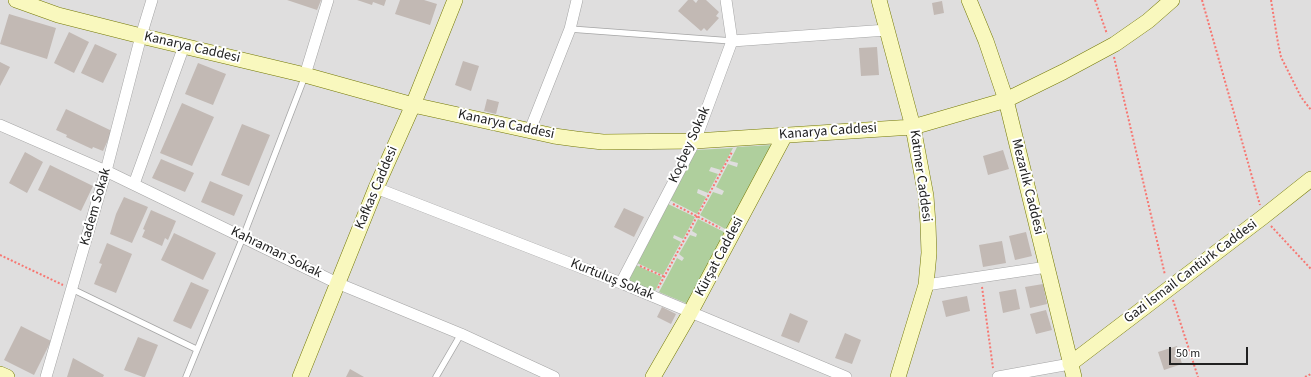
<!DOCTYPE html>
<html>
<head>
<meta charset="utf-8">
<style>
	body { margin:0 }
	#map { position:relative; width:1311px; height:377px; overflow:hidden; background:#f1ede8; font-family:"Source Sans 3",sans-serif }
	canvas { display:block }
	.scale { position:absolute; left:1169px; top:347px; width:79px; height:18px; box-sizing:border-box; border:2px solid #212121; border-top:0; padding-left:5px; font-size:12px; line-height:14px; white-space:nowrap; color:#212121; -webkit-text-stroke:3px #fff; paint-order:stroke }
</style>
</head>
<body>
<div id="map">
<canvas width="1311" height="377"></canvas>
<div class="scale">50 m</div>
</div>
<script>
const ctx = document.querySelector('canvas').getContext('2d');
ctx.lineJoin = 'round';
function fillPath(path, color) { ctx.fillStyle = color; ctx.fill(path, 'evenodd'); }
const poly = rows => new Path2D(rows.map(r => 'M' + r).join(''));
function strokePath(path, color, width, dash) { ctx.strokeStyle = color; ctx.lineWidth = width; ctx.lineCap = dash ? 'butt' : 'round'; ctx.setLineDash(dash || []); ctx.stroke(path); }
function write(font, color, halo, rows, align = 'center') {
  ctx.font = font + ' "Source Sans 3",sans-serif'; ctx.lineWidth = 4; ctx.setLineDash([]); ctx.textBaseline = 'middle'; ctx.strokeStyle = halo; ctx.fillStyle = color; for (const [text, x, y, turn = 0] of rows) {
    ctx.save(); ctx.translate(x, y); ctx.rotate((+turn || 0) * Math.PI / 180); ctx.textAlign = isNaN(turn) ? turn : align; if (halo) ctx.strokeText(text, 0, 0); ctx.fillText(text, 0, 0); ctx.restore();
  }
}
const residential = poly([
	[0,0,1311,0,1311,377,0,377]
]);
const forest = poly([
	[773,145,729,231,700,215,713,192,722,195,724,191,716,187,728,164,737,167,738,163,730,161,737,147],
	[733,148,721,170,711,167,709,171,718,174,708,193,698,189,697,193,706,197,697,214,670,200,696,150],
	[668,204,695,217,683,239,674,235,673,238,681,242,663,275,637,263],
	[698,219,728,234,688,304,659,292,677,258,682,261,684,258,679,254,690,235,696,237,697,234,692,231],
	[636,265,662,277,655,291,631,282,629,278]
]);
const building = poly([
	[287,0,321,0,317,10],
	[357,0,386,0,384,6,373,2,372,5],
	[400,0,424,0,437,4,430,25,395,14],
	[688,0,693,0,696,3,698,0,706,0,719,12,716,16,719,18,707,31,704,28,701,31,678,11],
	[942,1,944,13,934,15,932,3],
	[9,14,56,28,47,59,0,44],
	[69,32,89,42,74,73,54,63],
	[95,44,117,54,103,83,81,73],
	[877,47,879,75,861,76,859,48],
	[463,61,479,66,471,91,455,85],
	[0,62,10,67,0,86],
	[198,63,226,74,213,105,185,94],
	[487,99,499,102,496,114,484,111],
	[182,103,214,117,192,166,160,153],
	[66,109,112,131,103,151,93,147,92,149,66,137,67,135,56,130],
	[242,124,270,135,249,186,221,175],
	[1003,150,1009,169,988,175,983,156],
	[25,152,43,162,27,193,9,183],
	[161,159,194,173,185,192,152,178],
	[50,165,93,186,81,211,38,190],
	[210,181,243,195,234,216,201,202],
	[124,197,148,207,132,243,110,234,116,214],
	[624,208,644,217,634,237,614,227],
	[151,210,176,221,168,240,165,238,162,246,142,237,145,230,143,229],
	[1026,232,1032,256,1015,260,1009,236],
	[174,233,216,253,203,280,161,260],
	[1002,241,1006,263,983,267,979,245],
	[107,243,132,254,116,293,94,284,102,264,99,263],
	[191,282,209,290,191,329,173,321],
	[1043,284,1047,304,1030,308,1025,287],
	[1016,289,1020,309,1003,313,999,292],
	[967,296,970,311,946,317,942,301],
	[662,307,676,314,671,324,657,317],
	[1046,310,1052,330,1036,334,1030,314],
	[790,313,808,321,799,343,781,336],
	[21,326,51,341,34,375,4,360],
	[845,333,861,340,852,364,835,358],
	[138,337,158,345,145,377,143,377,124,370],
	[1177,346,1182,364,1164,370,1158,352],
	[73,358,104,375,103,377,67,377],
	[350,369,364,377,346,377]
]);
const path = poly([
	[1095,0,1107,34],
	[1202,0,1260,205],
	[1271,0,1278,43,1281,57,1301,97,1311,110],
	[1114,57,1165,275],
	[673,204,720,228],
	[1271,226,1311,269],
	[0,255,63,285],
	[640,266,665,277],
	[982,287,993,368],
	[658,288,732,152],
	[1173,300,1198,377],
	[1305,377,1311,374]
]);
const lane = poly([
	[570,29,732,41],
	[72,289,196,349],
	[186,377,243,237,305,76],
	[436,377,461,334]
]);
const street = poly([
	[732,41,887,30],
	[305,75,328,0],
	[0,125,106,171,337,283,461,334,554,377],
	[530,130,570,29,577,0],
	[134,184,184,46],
	[376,188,621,283,846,377],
	[621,283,695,141,732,41,726,0],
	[926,285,1047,267],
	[46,377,106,171,141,36,152,0],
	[998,377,1070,364]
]);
const secondary = poly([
	[16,0,58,15,141,36,305,75,413,105,554,136,576,139,603,142,695,141,913,127,1006,100,1063,72,1115,44,1148,21,1172,0],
	[879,0,913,127,926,196,928,224,929,253,926,285,898,377],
	[969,0,986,41,1006,100,1074,377],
	[1070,364,1263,217,1311,179],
	[0,374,7,377],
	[300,377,376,188,413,105,455,0],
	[653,377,690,313,785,135]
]);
const streetNames = [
	["Kanarya Caddesi",192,48,13],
	["Kanarya Caddesi",506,125,12],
	["Kanarya Caddesi",828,132,-4],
	["Koçbey Sokak",690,145,-66],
	["Katmer Caddesi",920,176,82],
	["Mezarlık Caddesi",1027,187,76],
	["Kafkas Caddesi",377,188,-67],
	["Kadem Sokak",96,207,-74],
	["Kahraman Sokak",276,253,26],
	["Kürşat Caddesi",720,257,-62],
	["Gazi İsmail Cantürk Caddesi",1191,272,-37],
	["Kurtuluş Sokak",612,280,22]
];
fillPath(residential, '#dfdede');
fillPath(forest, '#afcf9d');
fillPath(building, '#c2b9b4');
strokePath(lane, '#a5a5a5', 7);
strokePath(street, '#a5a5a5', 12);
strokePath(secondary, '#747907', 16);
strokePath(path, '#f77772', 2, [2, 2]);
strokePath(lane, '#fff', 5.5);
strokePath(street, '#fff', 11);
strokePath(secondary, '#f9f8be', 15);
write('14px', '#212121', '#fff', streetNames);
</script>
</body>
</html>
